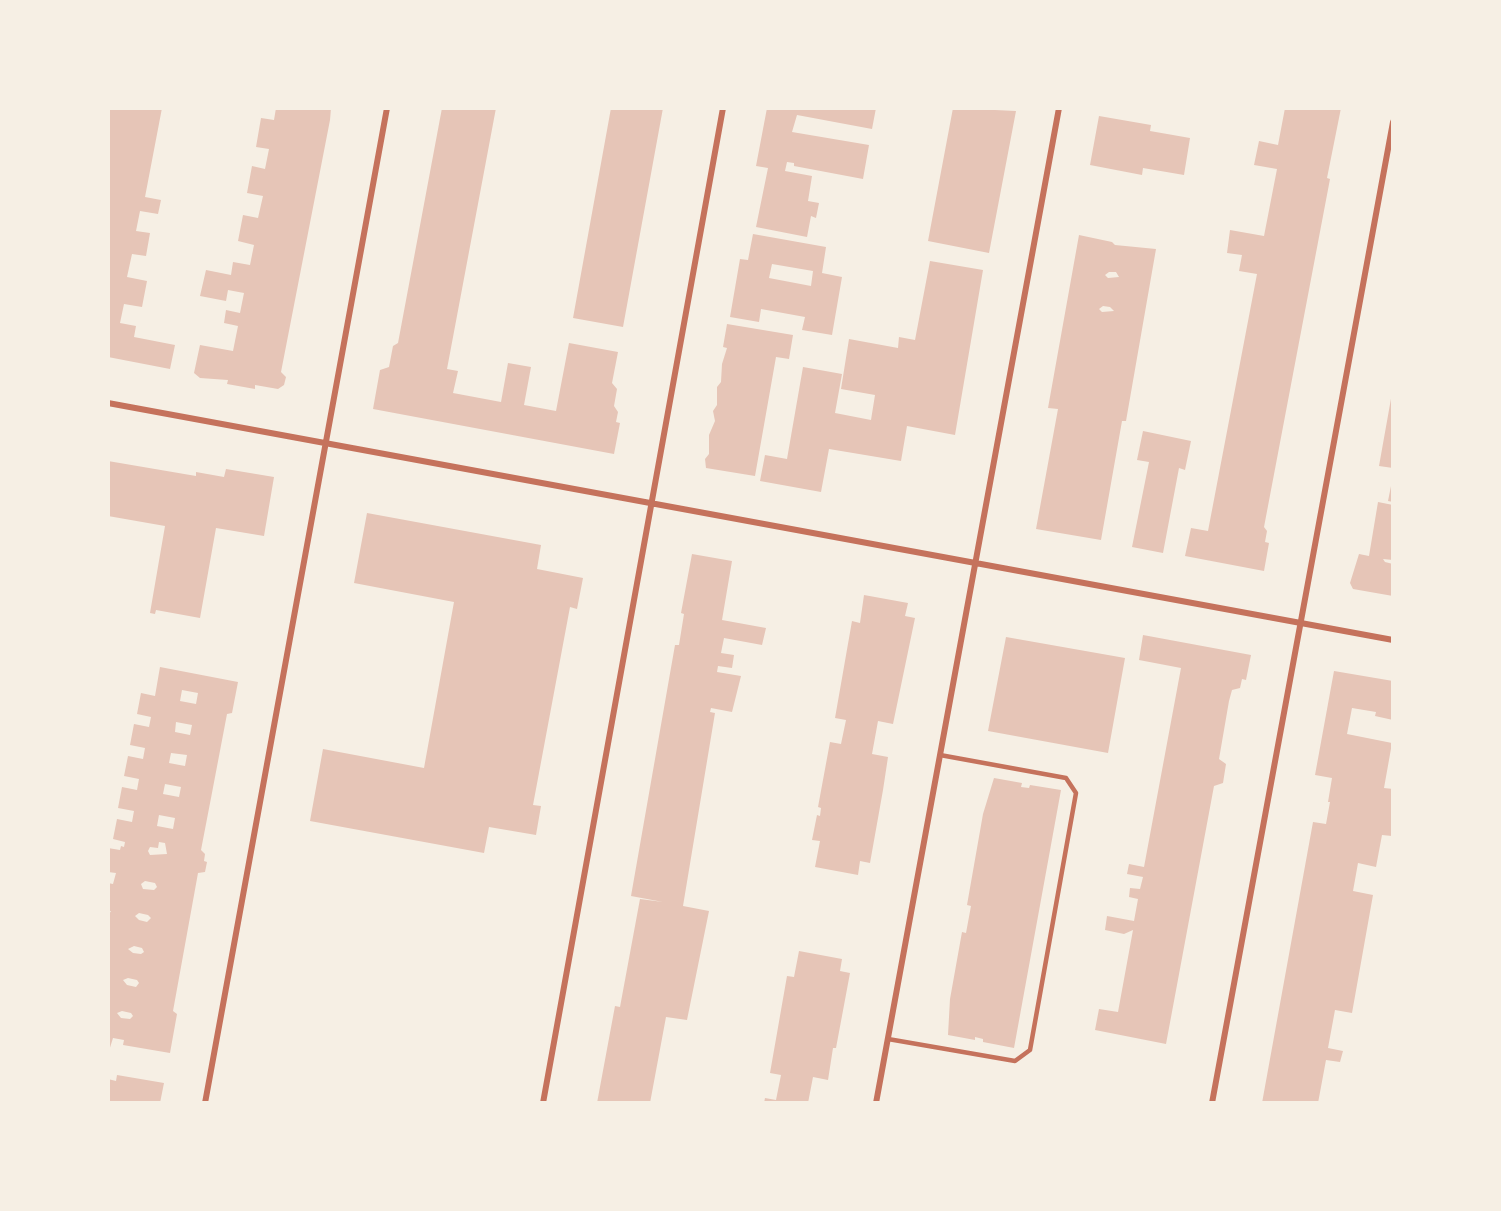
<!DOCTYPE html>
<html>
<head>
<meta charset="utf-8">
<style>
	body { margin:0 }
	#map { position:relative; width:1501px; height:1211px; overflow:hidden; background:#f6efe4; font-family:Overpass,sans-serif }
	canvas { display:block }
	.frame { position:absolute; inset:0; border:110px solid #f6efe4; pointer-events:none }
</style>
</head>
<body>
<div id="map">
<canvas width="1501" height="1211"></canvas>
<div class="frame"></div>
</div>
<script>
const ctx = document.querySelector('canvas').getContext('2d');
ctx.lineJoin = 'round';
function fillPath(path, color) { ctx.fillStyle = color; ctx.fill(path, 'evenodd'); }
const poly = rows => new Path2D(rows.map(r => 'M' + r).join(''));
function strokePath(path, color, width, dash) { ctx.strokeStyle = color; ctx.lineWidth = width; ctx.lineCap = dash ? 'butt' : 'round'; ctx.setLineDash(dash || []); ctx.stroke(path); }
const building = poly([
	[108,108,162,108,145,197,161,200,158,214,140,211,136,231,150,233,146,256,132,254,127,277,147,281,142,307,124,304,120,323,136,326,134,337,175,345,170,369,108,357],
	[276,108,331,108,330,120,281,372,286,377,284,385,278,389,255,385,255,389,227,384,228,380,200,378,194,373,200,345,233,351,238,326,224,323,226,310,240,313,244,293,228,290,226,301,200,296,206,270,231,275,233,262,250,265,254,245,238,241,243,215,258,218,263,196,247,193,252,166,265,169,269,149,256,147,261,118,274,120],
	[442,108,496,108,447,369,458,371,453,393,501,402,508,363,531,367,524,405,556,411,569,343,618,352,612,383,617,389,614,406,618,412,616,422,620,423,614,454,373,409,380,370,389,367,393,346,398,343],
	[611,108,663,108,623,327,573,318],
	[767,108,876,108,872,129,797,115,792,132,869,145,863,179,794,166,794,163,787,162,785,171,812,176,808,201,819,203,816,218,811,216,807,237,756,227,768,168,756,166],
	[953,108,1016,111,989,253,928,241],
	[1285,108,1341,108,1327,178,1330,179,1264,527,1267,531,1265,542,1269,543,1264,571,1185,556,1191,528,1208,531,1257,274,1239,271,1242,255,1227,253,1230,230,1264,236,1277,169,1254,165,1259,141,1278,145],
	[1099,116,1151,125,1150,131,1190,138,1184,175,1143,168,1142,175,1090,165],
	[753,234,826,247,822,273,842,277,832,335,802,330,805,317,761,309,759,322,730,317,740,259,748,260],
	[772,264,813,271,811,286,769,278],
	[1079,235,1112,242,1115,245,1156,249,1126,421,1122,421,1101,540,1036,529,1058,409,1048,408],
	[1109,272,1116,272,1119,277,1108,278,1105,275],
	[1103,306,1110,307,1114,311,1102,312,1099,309],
	[930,261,983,270,955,435,907,426,901,461,829,449,821,492,760,481,765,455,787,459,803,367,842,374,835,413,871,420,875,395,841,389,849,339,898,348,899,337,915,340],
	[727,324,793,335,789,359,776,357,755,476,706,468,705,459,709,454,709,435,715,421,713,411,717,405,717,387,721,382,722,364,727,348,723,347],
	[1392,393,1393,393,1393,468,1379,466],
	[1143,431,1191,441,1185,470,1179,468,1163,553,1132,547,1149,462,1137,460],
	[108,461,196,476,196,472,224,477,226,469,274,477,264,536,216,528,200,618,156,610,155,614,150,613,165,526,108,516],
	[1392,481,1393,481,1393,502,1388,501],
	[1378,502,1393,505,1393,560,1383,559,1385,562,1393,564,1393,596,1353,589,1350,583,1359,554,1369,556],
	[367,513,541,545,537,569,583,578,577,609,570,607,533,805,541,806,536,835,489,827,484,853,310,821,323,749,424,768,454,602,354,583],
	[692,554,732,561,722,620,766,628,762,645,724,638,721,653,734,655,732,668,718,666,717,672,741,676,732,712,711,708,710,712,715,713,683,906,709,911,687,1020,666,1017,650,1103,597,1103,615,1006,620,1007,640,899,663,902,631,896,675,645,679,645,684,614,681,613],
	[864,595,908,603,905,616,915,618,893,724,878,721,872,754,888,757,883,790,870,863,860,861,858,875,815,867,820,841,812,840,817,815,820,816,821,808,818,807,830,742,841,744,846,720,835,718,852,621,860,623],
	[1143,635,1251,655,1246,680,1242,679,1240,688,1232,690,1229,701,1219,759,1226,764,1223,783,1214,786,1166,1044,1095,1030,1099,1009,1118,1012,1133,930,1124,934,1105,930,1107,916,1134,921,1138,899,1129,897,1130,888,1140,889,1143,877,1127,874,1129,864,1144,867,1181,668,1139,660],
	[1006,637,1125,658,1108,753,988,731],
	[160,667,238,682,232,713,227,714,211,798,201,850,205,854,204,861,207,862,205,872,198,873,173,1011,177,1014,170,1053,123,1045,124,1040,113,1038,108,1054,108,916,111,911,108,911,108,883,113,884,116,873,108,872,108,848,120,850,121,846,124,847,125,842,113,839,117,819,132,822,134,811,118,808,122,787,137,790,139,779,124,776,128,756,143,759,145,748,130,745,134,724,149,727,151,717,137,714,141,693,155,696],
	[182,690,198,693,196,704,180,701],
	[176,722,192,725,190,735,175,732],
	[171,753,187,755,185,766,169,763],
	[165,784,181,787,179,797,163,794],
	[159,815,175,818,173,829,157,826],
	[159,842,165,843,167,854,150,855,148,851,150,847,158,848],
	[145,881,155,883,157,887,154,890,143,889,141,884],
	[139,913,148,915,151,918,147,922,139,920,135,916],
	[134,946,142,948,144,952,141,954,133,953,128,949],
	[128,978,137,980,139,983,136,987,127,985,123,980],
	[122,1011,131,1013,133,1016,130,1019,121,1018,117,1013],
	[1334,671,1393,681,1393,720,1375,716,1376,712,1352,708,1347,734,1392,743,1384,788,1393,789,1393,830,1392,836,1382,835,1376,867,1358,863,1353,891,1373,895,1352,1013,1335,1010,1328,1048,1343,1051,1340,1062,1326,1060,1318,1103,1262,1103,1313,822,1326,824,1330,802,1328,802,1332,778,1315,775],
	[994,778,1022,783,1021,787,1029,788,1030,785,1061,790,1014,1048,983,1042,983,1039,975,1037,975,1040,948,1035,950,999,962,932,966,933,971,906,967,905,983,814],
	[799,951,842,959,840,971,850,973,836,1048,833,1048,828,1080,813,1077,808,1103,764,1103,765,1098,776,1100,781,1075,770,1073,787,976,794,977],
	[117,1075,164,1083,160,1103,108,1103,108,1079,116,1081]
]);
const service = poly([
	[888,1039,1015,1061,1030,1050,1076,793,1066,778,940,755]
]);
const minor = poly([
	[108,403,1393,640],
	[205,1103,387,108],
	[543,1103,723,108],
	[876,1103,1059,108],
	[1212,1103,1393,122]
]);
fillPath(building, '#e6c5b7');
strokePath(service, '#c5725c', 4.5);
strokePath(minor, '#c5725c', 6);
</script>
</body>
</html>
